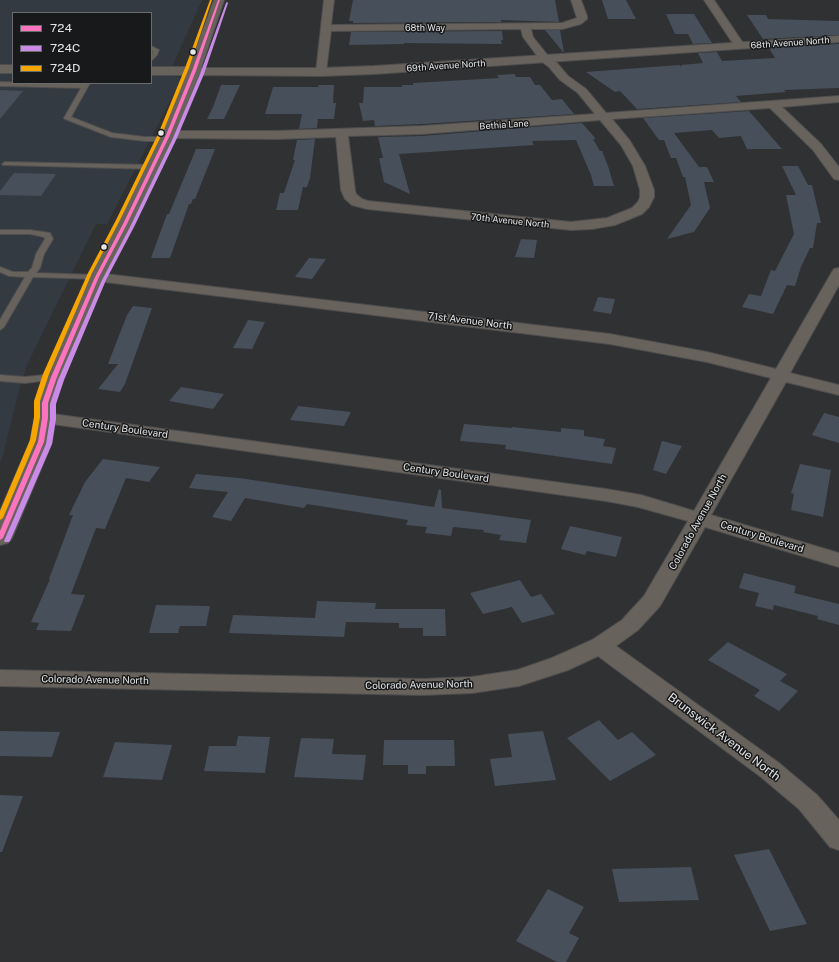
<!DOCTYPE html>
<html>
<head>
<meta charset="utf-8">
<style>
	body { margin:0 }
	#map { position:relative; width:839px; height:962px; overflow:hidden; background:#303133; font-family:"Public Sans",sans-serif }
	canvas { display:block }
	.legend { position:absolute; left:12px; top:12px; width:140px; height:72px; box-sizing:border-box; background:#18191a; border:1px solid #6a6b6c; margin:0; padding:5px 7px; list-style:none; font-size:12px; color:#e4e5e7 }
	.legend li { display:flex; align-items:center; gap:8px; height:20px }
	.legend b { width:20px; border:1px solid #6a6b6c }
</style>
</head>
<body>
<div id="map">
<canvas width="839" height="962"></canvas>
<ul class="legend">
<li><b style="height:5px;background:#fc73be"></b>724</li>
<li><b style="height:5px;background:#ca8be6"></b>724C</li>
<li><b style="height:5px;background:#f7a600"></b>724D</li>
</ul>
</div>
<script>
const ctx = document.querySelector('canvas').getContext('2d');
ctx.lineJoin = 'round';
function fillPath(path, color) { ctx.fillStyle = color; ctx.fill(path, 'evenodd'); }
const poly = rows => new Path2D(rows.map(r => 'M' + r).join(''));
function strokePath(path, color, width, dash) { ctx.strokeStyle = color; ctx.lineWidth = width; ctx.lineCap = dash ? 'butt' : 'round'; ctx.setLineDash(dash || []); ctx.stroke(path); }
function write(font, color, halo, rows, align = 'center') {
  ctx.font = font + ' "Public Sans",sans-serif'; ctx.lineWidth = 3; ctx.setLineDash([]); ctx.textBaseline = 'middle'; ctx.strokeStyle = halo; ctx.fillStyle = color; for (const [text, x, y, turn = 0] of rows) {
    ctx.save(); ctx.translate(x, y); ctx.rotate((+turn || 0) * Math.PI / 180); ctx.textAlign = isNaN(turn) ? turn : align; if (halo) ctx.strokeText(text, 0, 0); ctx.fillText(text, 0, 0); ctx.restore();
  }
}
const built = poly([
	[0,0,202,0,172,67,151,67,151,13,13,13,13,65,0,65],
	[0,74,13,74,13,83,151,83,151,76,174,76,179,77,181,80,107,224,96,224,27,365,19,390,3,456,0,463]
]);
const building = poly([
	[353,0,555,0,559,22,501,20,501,22,353,23,353,21,349,21],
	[602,0,626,0,636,19,608,19],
	[666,14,694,14,712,43,693,44,688,34,675,34],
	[747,15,766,15,768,19,839,21,839,35,763,39],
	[545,30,560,30,564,52,563,52],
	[502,31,503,40,501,40,502,44,404,43,404,44,349,45,351,32],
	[839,44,839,88,784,90,786,92,736,96,741,102,637,109,620,91,615,92,586,72,679,65,682,67,681,65,703,63,698,53,717,52,722,61,775,58,769,48],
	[515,74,516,77,530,77,535,85,540,85,552,100,562,99,574,114,422,124,375,126,374,120,363,121,359,103,363,103,364,87,402,87,402,85,413,85,413,83,499,78,497,75],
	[221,85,240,85,224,119,207,119,213,107],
	[319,85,334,85,333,103,336,103,334,119,318,119,317,128,299,129,302,114,265,114,273,87,318,87],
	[0,90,23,91,0,119],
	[749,111,782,149,747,149,741,136,719,138,712,130,674,133,699,167,707,167,714,182,704,182,710,208,694,232,667,239,691,205,685,177,683,177,676,158,671,158,664,140,659,140,643,118],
	[582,123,596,139,593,139,600,151,602,151,608,166,614,186,594,186,591,175,576,140,532,141,534,145,399,154,410,194,384,182,379,158,383,158,378,137,422,136],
	[315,139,310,178,307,187,303,187,298,210,276,210,280,193,284,193,295,160,293,160,297,140],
	[196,149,215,149,195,199,193,199,191,204,189,204,170,258,151,258,167,214,169,214],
	[782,166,798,166,808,185,812,185,821,223,817,223,813,248,810,248,801,267,795,286,787,285,773,314,742,307,749,294,761,296,771,270,775,271,794,234,786,195,796,195],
	[14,173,56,174,41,196,0,195,0,191],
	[521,239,537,240,534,258,515,257],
	[309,258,326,259,312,279,295,277],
	[598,297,615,299,611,314,593,311],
	[133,306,152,308,125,384,120,392,98,389,118,364,108,364,127,315],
	[248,320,265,322,252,349,233,348],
	[181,387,224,394,213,409,169,401],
	[298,406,351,412,344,426,290,420],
	[824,413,839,417,839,443,812,435],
	[464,424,512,428,512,427,561,432,561,428,584,430,584,436,605,439,603,446,616,448,612,464,505,449,506,445,460,441],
	[662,441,682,446,666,474,653,470],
	[103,459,160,467,149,482,126,478,105,529,96,528,71,594,85,595,71,631,36,630,39,623,31,622,50,579,49,579,73,515,69,515,85,482],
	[800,464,831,470,823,517,791,510,794,494,791,493],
	[196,474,239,478,434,507,439,489,441,490,442,508,531,520,526,543,499,540,501,535,483,532,484,530,453,527,451,536,425,533,427,527,406,525,408,520,307,504,304,508,245,498,231,521,212,517,228,492,189,488],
	[570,526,622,537,616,557,587,551,585,555,561,549],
	[744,573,796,586,794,593,839,604,839,625,817,619,818,616,774,605,773,610,755,606,759,593,739,588],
	[520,580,531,597,541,594,555,614,522,623,512,607,483,614,470,593],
	[317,601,376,603,375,609,445,609,446,636,423,636,423,628,399,628,399,623,346,622,344,637,229,633,233,615,315,618],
	[156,605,210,606,206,626,180,626,178,633,149,633],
	[728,642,787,674,780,681,798,691,779,711,754,696,760,690,708,660],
	[599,720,618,740,632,732,656,755,610,781,567,738],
	[0,731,60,732,52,757,0,756],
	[543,731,556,780,495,786,490,759,512,757,508,734],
	[238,736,270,737,265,773,204,771,209,746,236,746],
	[301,738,334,739,332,754,366,755,363,780,294,777],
	[384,740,454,740,455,766,426,766,426,774,408,774,408,765,383,765],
	[115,742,172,745,162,780,103,777],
	[0,795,23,796,2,852,0,852],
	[769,849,807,924,770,931,734,855],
	[691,867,699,900,619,902,612,869],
	[548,889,584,907,569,933,579,938,566,962,557,962,516,941]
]);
const service = poly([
	[151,46,159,50,157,55,151,61,153,51,151,50,151,46],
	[0,82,83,84,90,83,71,117,112,133,145,137,166,137,169,139,166,141,145,141,111,137,65,119,64,118,81,88,0,86,0,82],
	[5,162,153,165,156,167,153,169,3,165,2,164,5,162],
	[0,230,30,230,50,233,53,239,44,254,40,268,36,273,97,275,101,277,97,279,33,277,4,327,0,330,0,320,25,277,9,276,0,272,0,267,13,272,28,272,32,268,36,254,45,239,44,237,30,234,0,234,0,230],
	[54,374,57,375,58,377,57,379,25,383,0,381,0,375,25,377,54,374]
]);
const minor = poly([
	[324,0,334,0,331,25,562,23,577,18,571,0,581,0,587,16,587,19,581,24,562,29,531,29,533,37,549,57,557,63,568,76,586,89,606,113,839,96,839,102,782,107,821,144,839,167,839,180,834,179,813,150,770,108,612,119,630,141,645,166,654,190,654,197,649,207,642,214,615,225,592,229,571,230,367,209,352,205,345,199,341,190,336,137,276,139,164,138,162,135,164,132,168,131,276,131,422,126,595,114,578,93,560,80,549,67,541,61,523,37,521,29,331,31,326,72,325,74,317,74,316,72,324,0],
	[600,120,621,145,633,166,640,190,640,197,638,202,632,208,607,218,571,222,368,201,362,199,356,194,355,190,348,136,422,134,600,120],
	[704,0,714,0,745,46,744,48,736,48,704,0],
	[839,268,839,285,790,373,839,385,839,395,786,382,711,515,839,553,839,567,705,527,660,606,638,630,616,646,779,763,817,795,839,820,839,850,830,847,799,809,761,777,598,656,568,670,519,686,472,693,423,695,0,686,0,670,423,679,472,677,517,670,552,658,592,640,622,620,644,596,688,521,638,507,606,501,45,423,39,422,36,418,39,414,45,413,606,489,641,495,694,511,771,378,707,362,610,344,97,281,92,280,90,277,92,274,97,273,610,334,707,352,776,369,832,272,834,269,839,268]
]);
const tertiary = poly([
	[214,0,224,0,201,68,321,68,374,66,839,36,839,42,374,74,321,76,199,75,175,135,133,224,106,277,64,377,55,403,55,418,52,442,12,538,8,543,0,545,0,511,30,442,35,418,35,403,44,377,88,277,117,224,161,135,186,75,151,75,151,67,189,67,214,0],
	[0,65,13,65,13,73,0,73,0,65]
]);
const bus1 = poly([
	[218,0,220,0,196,71,170,135,127,224,99,277,57,377,48,403,48,418,44,442,3,538,0,540,0,531,38,442,42,418,42,403,51,377,95,277,123,224,166,135,192,71,218,0]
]);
const bus2 = poly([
	[227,2,228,3,204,74,177,138,134,227,106,280,64,380,56,404,56,419,52,444,10,541,9,542,5,542,4,541,46,444,50,419,50,404,58,380,102,280,130,227,173,138,200,74,226,3,227,2]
]);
const bus3 = poly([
	[210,0,212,0,189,68,163,132,120,220,92,273,49,374,40,401,40,417,36,440,3,518,0,520,0,511,30,440,34,417,34,401,43,374,88,273,116,220,159,132,185,68,210,0]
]);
const markers = [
	[193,52,3.5,"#e4e5e7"],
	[161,133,3.5,"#e4e5e7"],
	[104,247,3.5,"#e4e5e7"]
];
const farStreetnames = [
	["68th Way",425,28],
	["68th Avenue North",790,43,-4],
	["69th Avenue North",446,66,-4],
	["Bethia Lane",504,125,-4],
	["70th Avenue North",510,221,6]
];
const streetNames = [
	["71st Avenue North",470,321,7],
	["Century Boulevard",125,429,8],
	["Century Boulevard",446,473,8],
	["Colorado Avenue North",698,522,-61],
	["Century Boulevard",762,537,17],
	["Colorado Avenue North",95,680,1],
	["Colorado Avenue North",419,685,-1]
];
const nearStreetnames = [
	["Brunswick Avenue North",724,737,37]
];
fillPath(built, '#343a41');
fillPath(building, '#474f5a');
strokePath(service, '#4e4e4f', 2);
strokePath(minor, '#4e4e4f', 2);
strokePath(tertiary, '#4e4e4f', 2);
fillPath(service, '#68625c');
fillPath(minor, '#68625c');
fillPath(tertiary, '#68625c');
fillPath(bus1, '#fc73be');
fillPath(bus2, '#ca8be6');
fillPath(bus3, '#f7a600');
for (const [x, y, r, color] of markers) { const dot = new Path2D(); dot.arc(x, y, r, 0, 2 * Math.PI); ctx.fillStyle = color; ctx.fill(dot); strokePath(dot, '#18191a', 1.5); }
write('9px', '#e4e5e7', '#18191a', farStreetnames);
write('10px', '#e4e5e7', '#18191a', streetNames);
write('12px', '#e4e5e7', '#18191a', nearStreetnames);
</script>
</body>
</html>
